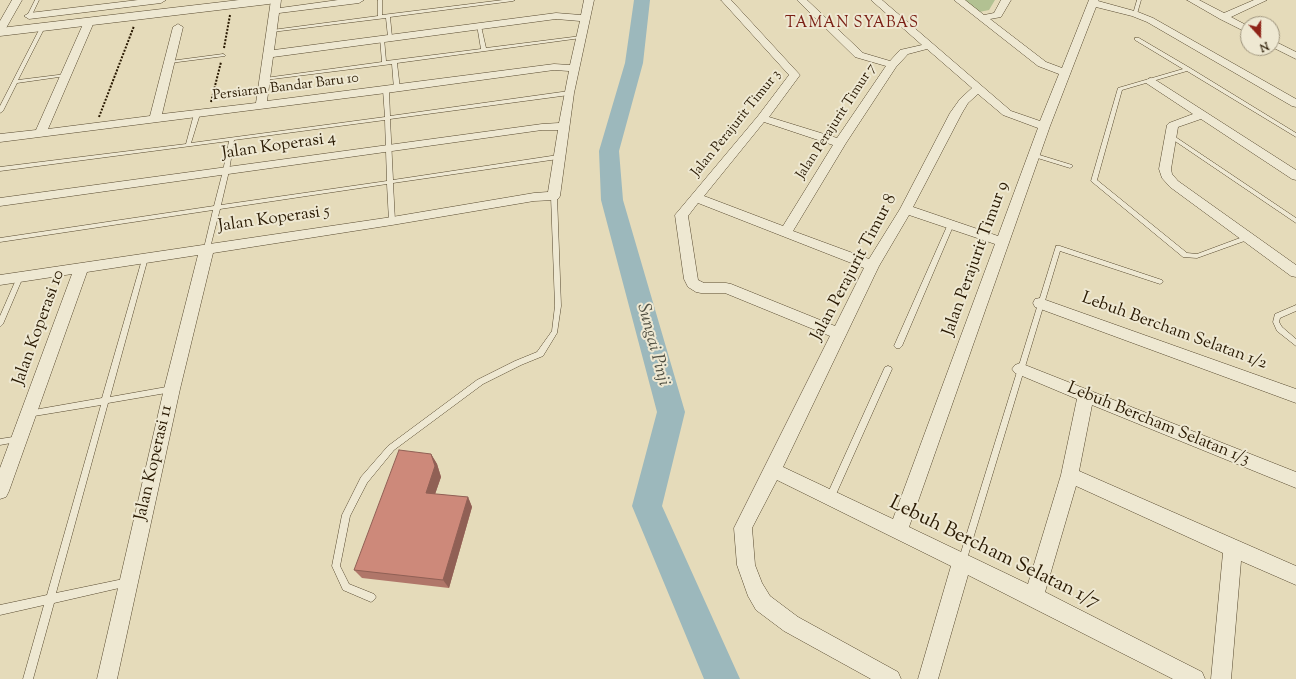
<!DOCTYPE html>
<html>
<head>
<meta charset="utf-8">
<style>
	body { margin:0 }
	#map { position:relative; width:1296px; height:679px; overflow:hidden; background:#e5dbba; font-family:"Sorts Mill Goudy",serif }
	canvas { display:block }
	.north { position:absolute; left:1240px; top:16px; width:40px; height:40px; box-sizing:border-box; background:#eee8d2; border:1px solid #9f957e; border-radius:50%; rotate:159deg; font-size:11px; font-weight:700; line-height:16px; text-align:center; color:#281801 }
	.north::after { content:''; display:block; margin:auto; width:14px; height:18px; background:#8f2418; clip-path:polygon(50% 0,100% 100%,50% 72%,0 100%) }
</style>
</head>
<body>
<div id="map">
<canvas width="1296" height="679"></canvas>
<div class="north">N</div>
</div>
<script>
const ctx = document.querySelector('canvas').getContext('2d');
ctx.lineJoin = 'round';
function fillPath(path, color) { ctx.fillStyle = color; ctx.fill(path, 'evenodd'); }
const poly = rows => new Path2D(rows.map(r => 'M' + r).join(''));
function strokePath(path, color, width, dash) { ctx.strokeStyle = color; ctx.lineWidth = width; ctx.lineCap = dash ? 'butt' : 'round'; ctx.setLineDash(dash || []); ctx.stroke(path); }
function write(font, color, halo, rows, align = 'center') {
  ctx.font = font + ' "Sorts Mill Goudy",serif'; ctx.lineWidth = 4; ctx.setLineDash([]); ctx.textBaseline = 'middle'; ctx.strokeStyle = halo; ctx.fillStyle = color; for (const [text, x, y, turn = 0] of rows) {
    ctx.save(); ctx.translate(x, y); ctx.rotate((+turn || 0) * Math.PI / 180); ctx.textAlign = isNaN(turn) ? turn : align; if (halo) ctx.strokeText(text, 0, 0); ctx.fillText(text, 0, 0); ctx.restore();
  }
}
const green = poly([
	[962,0,995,0,989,10,979,12]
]);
const river = poly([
	[634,0,650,0,643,63,619,151,623,200,685,412,662,506,740,679,704,679,632,506,657,412,601,200,599,151,625,63,634,0]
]);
const path = poly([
	[224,48,230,15],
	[211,102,221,62],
	[99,117,134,26]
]);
const service = poly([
	[35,0,39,0,31,17,27,17,27,16,35,0],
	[378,0,382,0,382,15,503,0,515,0,513,1,390,17,392,37,390,38,388,37,386,18,272,32,270,31,272,30,378,16,378,0],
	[1137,0,1141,0,1137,14,1135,15,1133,14,1137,0],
	[477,25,481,26,486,48,581,36,583,37,581,38,397,63,400,89,397,91,394,89,392,64,265,80,263,79,265,78,382,62,380,38,382,37,384,38,386,61,481,49,477,25],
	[41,26,45,27,18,80,66,74,68,75,66,76,17,83,3,111,0,113,0,106,41,26],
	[1135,38,1139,38,1190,68,1296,133,1296,137,1187,71,1122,90,1097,180,1187,253,1197,254,1248,235,1250,235,1251,237,1250,239,1197,258,1183,257,1091,181,1118,88,1183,69,1135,40,1135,38],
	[223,54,225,55,225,56,170,63,168,62,170,61,223,54],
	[386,88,389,90,390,116,569,91,572,93,569,95,390,119,393,180,558,155,561,157,558,159,393,183,395,221,392,223,389,221,387,184,220,209,210,248,207,250,204,248,213,210,0,242,0,238,214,206,223,171,229,141,0,171,0,167,186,144,194,114,197,112,200,114,191,143,385,117,383,90,386,88],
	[385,120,387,181,221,205,229,171,234,140,385,120],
	[1171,134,1296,218,1296,223,1169,137,1168,136,1171,134],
	[1033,153,1072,165,1073,166,1070,168,1031,156,1030,155,1033,153],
	[554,194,557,196,561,306,557,333,543,356,521,365,483,384,394,450,367,483,350,516,340,566,349,584,374,594,376,597,374,600,371,602,343,590,332,566,342,515,361,477,388,446,477,380,515,361,537,352,552,331,555,306,551,196,554,194],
	[951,222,954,224,902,346,900,348,896,348,894,346,948,224,951,222],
	[1056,246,1060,246,1162,280,1163,282,1160,284,1060,251,966,562,965,565,962,566,959,565,958,562,1056,246],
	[143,256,145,256,148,258,110,397,172,386,175,387,176,389,175,391,172,392,108,403,56,593,128,578,131,579,132,582,131,585,128,586,54,603,33,679,23,679,44,605,0,615,0,605,47,595,101,405,28,417,25,416,24,414,25,412,28,411,102,398,143,256],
	[18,275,22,275,23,277,3,324,0,327,0,316,18,275],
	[1296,305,1296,311,1280,318,1279,322,1282,327,1296,339,1296,346,1277,331,1273,322,1275,314,1296,305],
	[888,366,891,367,892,369,833,501,830,502,827,501,826,498,827,495,884,369,885,367,888,366],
	[19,436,22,437,23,439,22,441,0,445,0,439,19,436]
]);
const minor = poly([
	[12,0,22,0,5,30,0,33,0,21,12,0],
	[138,0,166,0,161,3,29,19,24,16,29,13,138,0],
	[271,0,281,0,280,8,338,0,364,0,359,3,279,13,274,50,556,13,581,15,584,0,594,0,574,93,560,196,558,199,554,200,534,201,392,225,213,253,180,389,117,679,97,679,164,389,198,255,87,272,9,491,6,497,0,499,0,468,72,274,0,285,0,275,392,217,534,193,548,192,558,130,542,130,0,206,0,198,542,124,559,123,569,71,554,70,386,93,0,142,0,134,36,130,84,22,89,19,94,22,48,129,150,116,173,27,178,24,183,27,162,114,256,103,271,0],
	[556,19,580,21,570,65,554,64,267,101,273,57,556,19],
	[721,0,731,0,800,75,769,117,837,138,886,66,855,57,797,0,807,0,863,53,890,61,900,50,922,45,871,0,882,0,1011,111,1040,121,1059,74,1038,66,954,0,965,0,984,15,994,13,1001,0,1011,0,1001,17,990,19,1046,62,1062,68,1089,0,1099,0,1098,1,1138,12,1153,18,1296,99,1296,107,1292,106,1147,22,1132,16,1096,7,1050,126,909,527,1028,584,1061,475,1077,399,1015,373,1012,369,1015,365,1020,363,1296,472,1296,488,1092,405,1079,471,1296,566,1296,585,1241,561,1231,679,1211,679,1223,553,1076,486,1045,592,1202,672,1205,679,1173,679,968,575,938,679,918,679,951,566,777,480,752,528,755,565,762,583,770,596,798,617,898,672,901,679,871,679,784,631,756,610,748,596,737,565,734,528,830,336,725,293,701,293,696,292,688,287,684,279,675,215,758,116,789,75,721,0],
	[927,49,972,88,960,99,950,113,900,209,869,259,793,231,846,143,896,67,908,54,927,49],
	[978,94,1003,115,1038,128,998,236,913,207,962,113,968,103,978,94],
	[764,122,833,145,783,226,704,196,764,122],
	[698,203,864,268,835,326,731,284,726,283,704,283,698,280,688,216,698,203],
	[909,215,995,244,893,519,783,467,879,266,909,215],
	[1187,0,1199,0,1224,13,1254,0,1267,0,1231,17,1248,26,1248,33,1220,19,1187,0],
	[1272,40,1296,52,1296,59,1272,47,1272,40],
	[1150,78,1154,79,1296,170,1296,180,1292,179,1201,119,1178,127,1171,169,1172,174,1178,181,1296,265,1296,277,1291,276,1170,187,1162,178,1159,169,1167,125,1169,123,1193,114,1146,83,1145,81,1150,78],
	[1040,298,1296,389,1296,403,1035,307,1033,303,1035,299,1040,298]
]);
const tertiary = poly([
	[239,0,275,0,273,3,269,4,0,36,0,28,239,0]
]);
const wall = poly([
	[431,454,437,464,441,477,435,494,468,497,472,507,449,588,362,578,354,570]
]);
const shadedWall = poly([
	[431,454,437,464,441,477,432,503,426,493],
	[468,497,472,507,449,588,443,580]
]);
const building = poly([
	[399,450,431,454,435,466,426,493,468,497,443,580,354,570,399,450]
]);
const farStreetnames = [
	["Persiaran Bandar Baru 10",286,88,-7],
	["Jalan Perajurit Timur 7",837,122,-57],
	["Jalan Perajurit Timur 3",737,124,-51]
];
const farNeighbourhoodnames = [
	["TAMAN SYABAS",852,24]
];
const streetNames = [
	["Jalan Koperasi 4",279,147,-8],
	["Jalan Koperasi 5",274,220,-8],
	["Jalan Perajurit Timur 9",977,259,-70],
	["Jalan Perajurit Timur 8",855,268,-62],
	["Jalan Koperasi 10",40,328,-70],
	["Lebuh Bercham Selatan 1/2",1174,332,20],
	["Lebuh Bercham Selatan 1/3",1158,425,22],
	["Jalan Koperasi 11",155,463,-77]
];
const waterNames = [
	["Sungai Pinji",652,345,75]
];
const nearStreetnames = [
	["Lebuh Bercham Selatan 1/7",994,554,26]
];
fillPath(green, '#b2c192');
fillPath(river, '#9cb8bc');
strokePath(service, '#57492f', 1);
strokePath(minor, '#57492f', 1);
strokePath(tertiary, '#57492f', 1);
strokePath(path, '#281801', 2, [2, 1.5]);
fillPath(service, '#eee8d2');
fillPath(minor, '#eee8d2');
fillPath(tertiary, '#eee8d2');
fillPath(wall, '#b07669');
fillPath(shadedWall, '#906055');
fillPath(building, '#cd897a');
strokePath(building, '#906055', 1);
write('14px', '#281801', '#eee8d2', farStreetnames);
ctx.letterSpacing = '1px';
write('15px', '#7a1f14', '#eee8d2', farNeighbourhoodnames);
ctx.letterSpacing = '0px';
write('17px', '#281801', '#eee8d2', streetNames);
write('italic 18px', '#515042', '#eee8d2', waterNames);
write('20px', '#281801', '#eee8d2', nearStreetnames);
</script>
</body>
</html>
